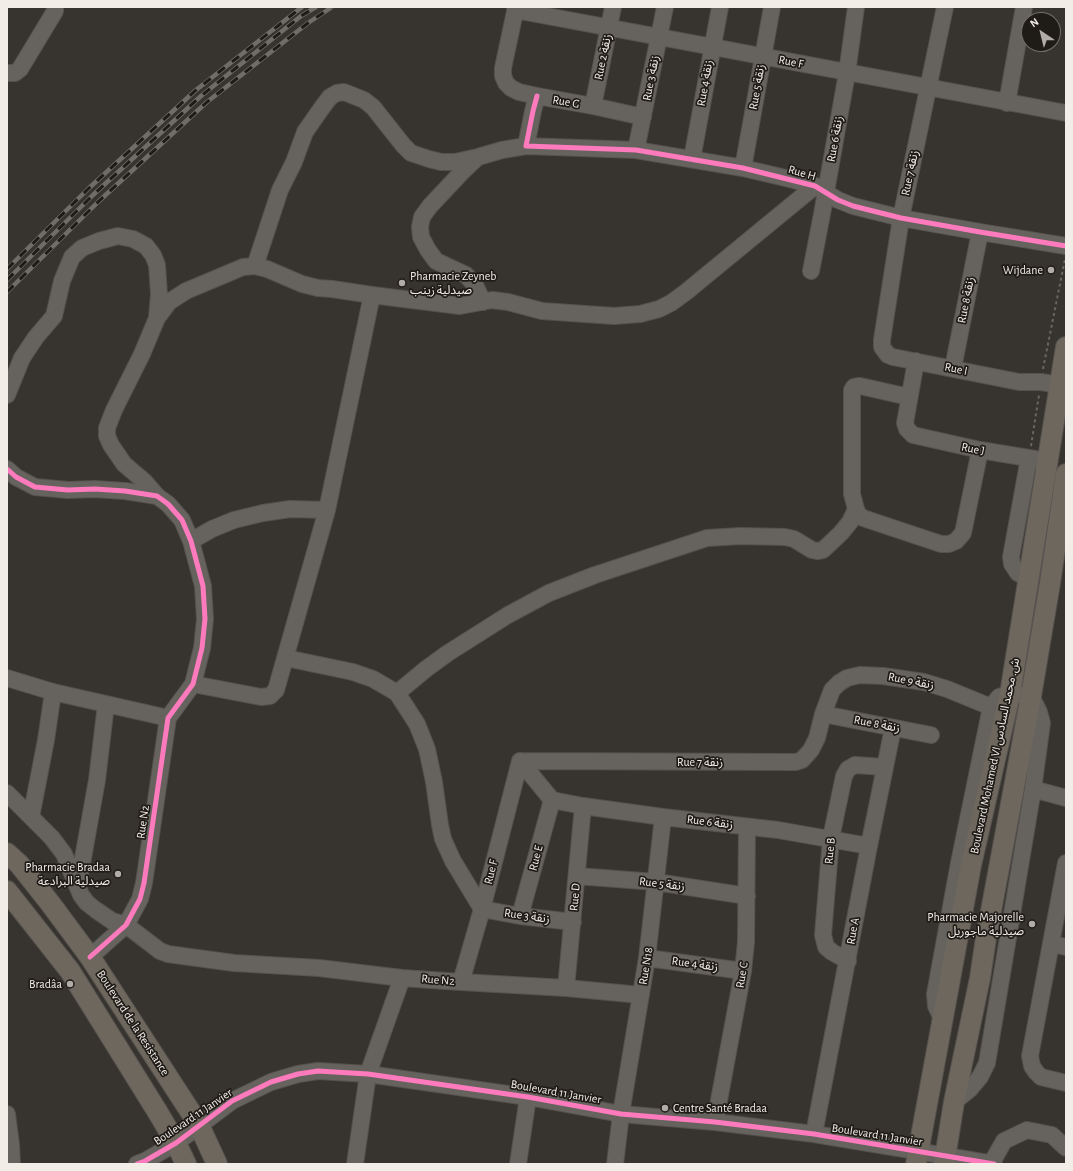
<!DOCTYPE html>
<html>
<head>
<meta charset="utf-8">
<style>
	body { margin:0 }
	#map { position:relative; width:1073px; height:1171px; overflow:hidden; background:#37332e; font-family:"Alegreya Sans",sans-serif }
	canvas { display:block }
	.frame { position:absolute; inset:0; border:8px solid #f3ede8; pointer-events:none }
	.north { position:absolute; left:1021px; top:12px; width:40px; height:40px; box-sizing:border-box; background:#1f1b17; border:1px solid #746f6b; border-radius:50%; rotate:325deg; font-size:11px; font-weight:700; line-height:16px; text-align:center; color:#f3ede8 }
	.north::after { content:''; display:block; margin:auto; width:14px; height:18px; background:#b1aca7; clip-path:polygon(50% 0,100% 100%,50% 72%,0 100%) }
</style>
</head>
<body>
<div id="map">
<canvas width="1073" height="1171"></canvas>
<div class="frame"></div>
<div class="north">N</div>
</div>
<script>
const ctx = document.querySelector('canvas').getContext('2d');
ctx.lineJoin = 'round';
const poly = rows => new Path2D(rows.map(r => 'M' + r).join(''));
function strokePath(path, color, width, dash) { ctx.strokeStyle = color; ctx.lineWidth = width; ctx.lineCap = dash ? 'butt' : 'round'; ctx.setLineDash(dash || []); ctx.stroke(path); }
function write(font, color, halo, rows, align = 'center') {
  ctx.font = font + ' "Alegreya Sans","Noto Sans Arabic",sans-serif'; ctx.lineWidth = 3.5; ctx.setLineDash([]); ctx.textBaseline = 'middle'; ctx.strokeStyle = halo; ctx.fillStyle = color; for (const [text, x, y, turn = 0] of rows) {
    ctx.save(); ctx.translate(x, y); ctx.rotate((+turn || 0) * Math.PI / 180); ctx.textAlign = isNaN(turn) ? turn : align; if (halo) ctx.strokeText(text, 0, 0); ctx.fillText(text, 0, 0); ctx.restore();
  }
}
const path = poly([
	[1043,369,1065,259],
	[1031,446,1039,395]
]);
const minor = poly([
	[516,7,503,68,503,76,506,83,511,88,519,92,537,96,593,106,643,117],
	[945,7,901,218,882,340,882,347,888,355,893,357,1019,382,1041,382,1066,386],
	[515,10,1066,113],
	[7,73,15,73,20,69,55,11,55,7],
	[1007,103,1024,7],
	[593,106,613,7],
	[526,146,533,111,537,96],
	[636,150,665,7],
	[478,157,462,172,430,206,422,217,420,227,421,237,428,250,436,261,466,275,475,285,483,302],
	[692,159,720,7],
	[743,168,772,7],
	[255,266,280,190,294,162,305,132,321,109,330,97,337,93,344,92,364,100,373,107,403,145,411,153,429,159,441,162,455,162,478,157,502,150,526,146,636,150,743,168,794,180,815,186,838,200,853,206,901,218,980,232,1066,246],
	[811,271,822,214,847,73,856,7],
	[157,318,169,302,186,291,243,267,255,266,267,269,302,284,318,288,332,289,372,295,460,306,492,300,508,302,542,311,614,316,640,314,659,309,671,303,686,292,815,186],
	[916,361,905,423,907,429,913,435,980,450,1047,461],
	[953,368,980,232],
	[7,395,22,358,36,337,54,316,62,281,72,257,82,248,99,241,118,236,133,239,146,246,153,255,157,265,159,294,157,318,142,354,114,410,107,428,107,436,111,445,124,464,144,481,157,496],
	[909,397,860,386,854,387,852,390,852,494,856,509,858,514,863,518,941,544,949,544,956,541,963,533,980,450],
	[1029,458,1011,557,1012,564,1018,573,1029,579],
	[7,469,16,477,35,487,68,490,95,489,125,491,157,496,168,504,182,520,191,541,203,586,205,619,202,648,193,684,168,718,144,883,140,899,126,925,90,957],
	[191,541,212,529,234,520,263,513,290,509,327,510],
	[286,658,353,672,373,679,397,693,417,724,427,749,434,782,440,825,443,839,453,861,482,909,520,916,573,922],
	[7,678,53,692,168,718],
	[193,684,261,697,270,696,276,690,327,510,372,295],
	[397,693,426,669,448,653,508,615,549,593,595,575,707,538,740,536,785,537,794,539,812,550,817,551,823,550,841,533,850,522,856,509],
	[823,714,931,735],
	[520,761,796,762,802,760,811,750,817,738,823,714,832,690,839,683,847,678,860,675,883,676,924,682,947,689,991,707],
	[520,761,552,800],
	[1033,789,1066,798],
	[7,793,52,838,64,854,81,895,87,903,96,910,112,921,126,925,160,951,168,954,234,963,319,968,402,978,461,982,566,988,641,995],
	[552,800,583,806,663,817,778,830,869,846],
	[31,817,46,740,53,692],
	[1066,863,1030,1056,1032,1066,1036,1072,1041,1077,1066,1083],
	[577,876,656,882,747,896],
	[78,886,97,780,106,704],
	[520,916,552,800],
	[1052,944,1066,947],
	[647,958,743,971],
	[848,961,832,952,826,947,823,935,831,838,844,776,848,769,855,765,884,767],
	[461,982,482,909,520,761],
	[566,988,583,806],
	[943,1021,936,1006,935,994,959,863,991,707,999,697,1010,694,1031,696,1039,712,1042,723,1033,789,987,1063,980,1077,970,1089,954,1102],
	[7,1114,11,1145,12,1164],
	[715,1122,743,971,746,942,747,827],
	[814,1134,869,846,893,728],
	[137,1164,145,1161,176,1143,232,1101,271,1082,298,1074,318,1071,368,1074,528,1097,621,1114,715,1122,814,1134,994,1164],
	[355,1164,368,1074,402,978],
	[518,1164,528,1097],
	[615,1164,621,1114,647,958,663,817],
	[991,1164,1004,1141,1027,1130,1052,1135,1066,1148]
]);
const major = poly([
	[7,853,19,864,50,903,90,957,199,1125,217,1164],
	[7,891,70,971,157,1111,176,1143,186,1164],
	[916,1164,971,865,1010,694,1066,347],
	[944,1164,954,1102,980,978,986,938,1031,696,1050,583,1066,474]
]);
const rail = poly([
	[7,269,88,189,196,90,302,7],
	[7,280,93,195,201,96,301,16,316,7],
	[7,292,99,201,207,102,308,23,332,7]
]);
const cycleway = poly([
	[537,96,533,111,526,146,636,150,743,168,815,186,838,200,853,206,901,218,980,232,1066,246],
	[7,469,16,477,35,487,68,490,95,489,125,491,157,496,168,504,182,520,191,541,203,586,205,619,202,648,193,684,168,718,144,883,140,899,126,925,90,957],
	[137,1164,145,1161,176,1143,232,1101,271,1082,298,1074,318,1071,368,1074,528,1097,621,1114,715,1122,814,1134,994,1164]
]);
const markers = [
	[1051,270,4,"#b1aca7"],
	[402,283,4,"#b1aca7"],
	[118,874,4,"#b1aca7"],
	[1032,924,4,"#b1aca7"],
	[70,984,4,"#b1aca7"],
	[665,1108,4,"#b1aca7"]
];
const streetNames = [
	["Rue 2 زنقة",603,57,-78],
	["Rue F",791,62,11],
	["Rue 3 زنقة",651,78,-79],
	["Rue 4 زنقة",705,83,-80],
	["Rue 5 زنقة",757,87,-80],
	["Rue G",566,102,10],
	["Rue 6 زنقة",835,139,-80],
	["Rue H",802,173,16],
	["Rue 7 زنقة",910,173,-78],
	["Rue 8 زنقة",966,300,-79],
	["Rue I",956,369,11],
	["Rue J",973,449,11],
	["Rue 9 زنقة",911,681,11],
	["Rue 8 زنقة",877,724,11],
	["Boulevard Mohamed VI ش. محمد السادس",995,756,-78],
	["Rue 7 زنقة",700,762],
	["Rue N2",143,822,-82],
	["Rue 6 زنقة",710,822,7],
	["Rue B",830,851,-84],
	["Rue E",536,858,-75],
	["Rue F",491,872,-76],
	["Rue 5 زنقة",662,884,7],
	["Rue D",575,897,-85],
	["Rue 3 زنقة",527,916,8],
	["Rue A",853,931,-80],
	["Rue 4 زنقة",695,964,8],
	["Rue N18",646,966,-81],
	["Rue C",742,975,-81],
	["Rue N2",438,980,5],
	["Boulevard de la Resistance",133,1023,57],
	["Boulevard 11 Janvier",556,1092,10],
	["Boulevard 11 Janvier",193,1117,-34],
	["Boulevard 11 Janvier",877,1135,9]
];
const poiNames = [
	["Wijdane",1043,270],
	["Pharmacie Zeyneb",410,276,"left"],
	["صيدلية زينب",410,290,"left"],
	["Pharmacie Bradaa",110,867],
	["صيدلية البرادعة",110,881],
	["Pharmacie Majorelle",1024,917],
	["صيدلية ماجوريل",1024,931],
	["Bradâa",62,984],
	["Centre Santé Bradaa",673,1108,"left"]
];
strokePath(minor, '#55514e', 18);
strokePath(major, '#55514e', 22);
strokePath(path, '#696664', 2, [3, 3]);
strokePath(minor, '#66635f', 16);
strokePath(major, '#6d675e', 20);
strokePath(rail, '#6f6d6a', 4.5);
strokePath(rail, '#1f1b17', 3, [9]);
strokePath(cycleway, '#fd7abc', 5);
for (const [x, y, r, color] of markers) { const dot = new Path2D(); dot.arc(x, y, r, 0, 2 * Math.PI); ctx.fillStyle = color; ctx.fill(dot); strokePath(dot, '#1f1b17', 1.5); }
write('12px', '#f3ede8', '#1f1b17', streetNames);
write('12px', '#f3ede8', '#1f1b17', poiNames, 'right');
</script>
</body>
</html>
